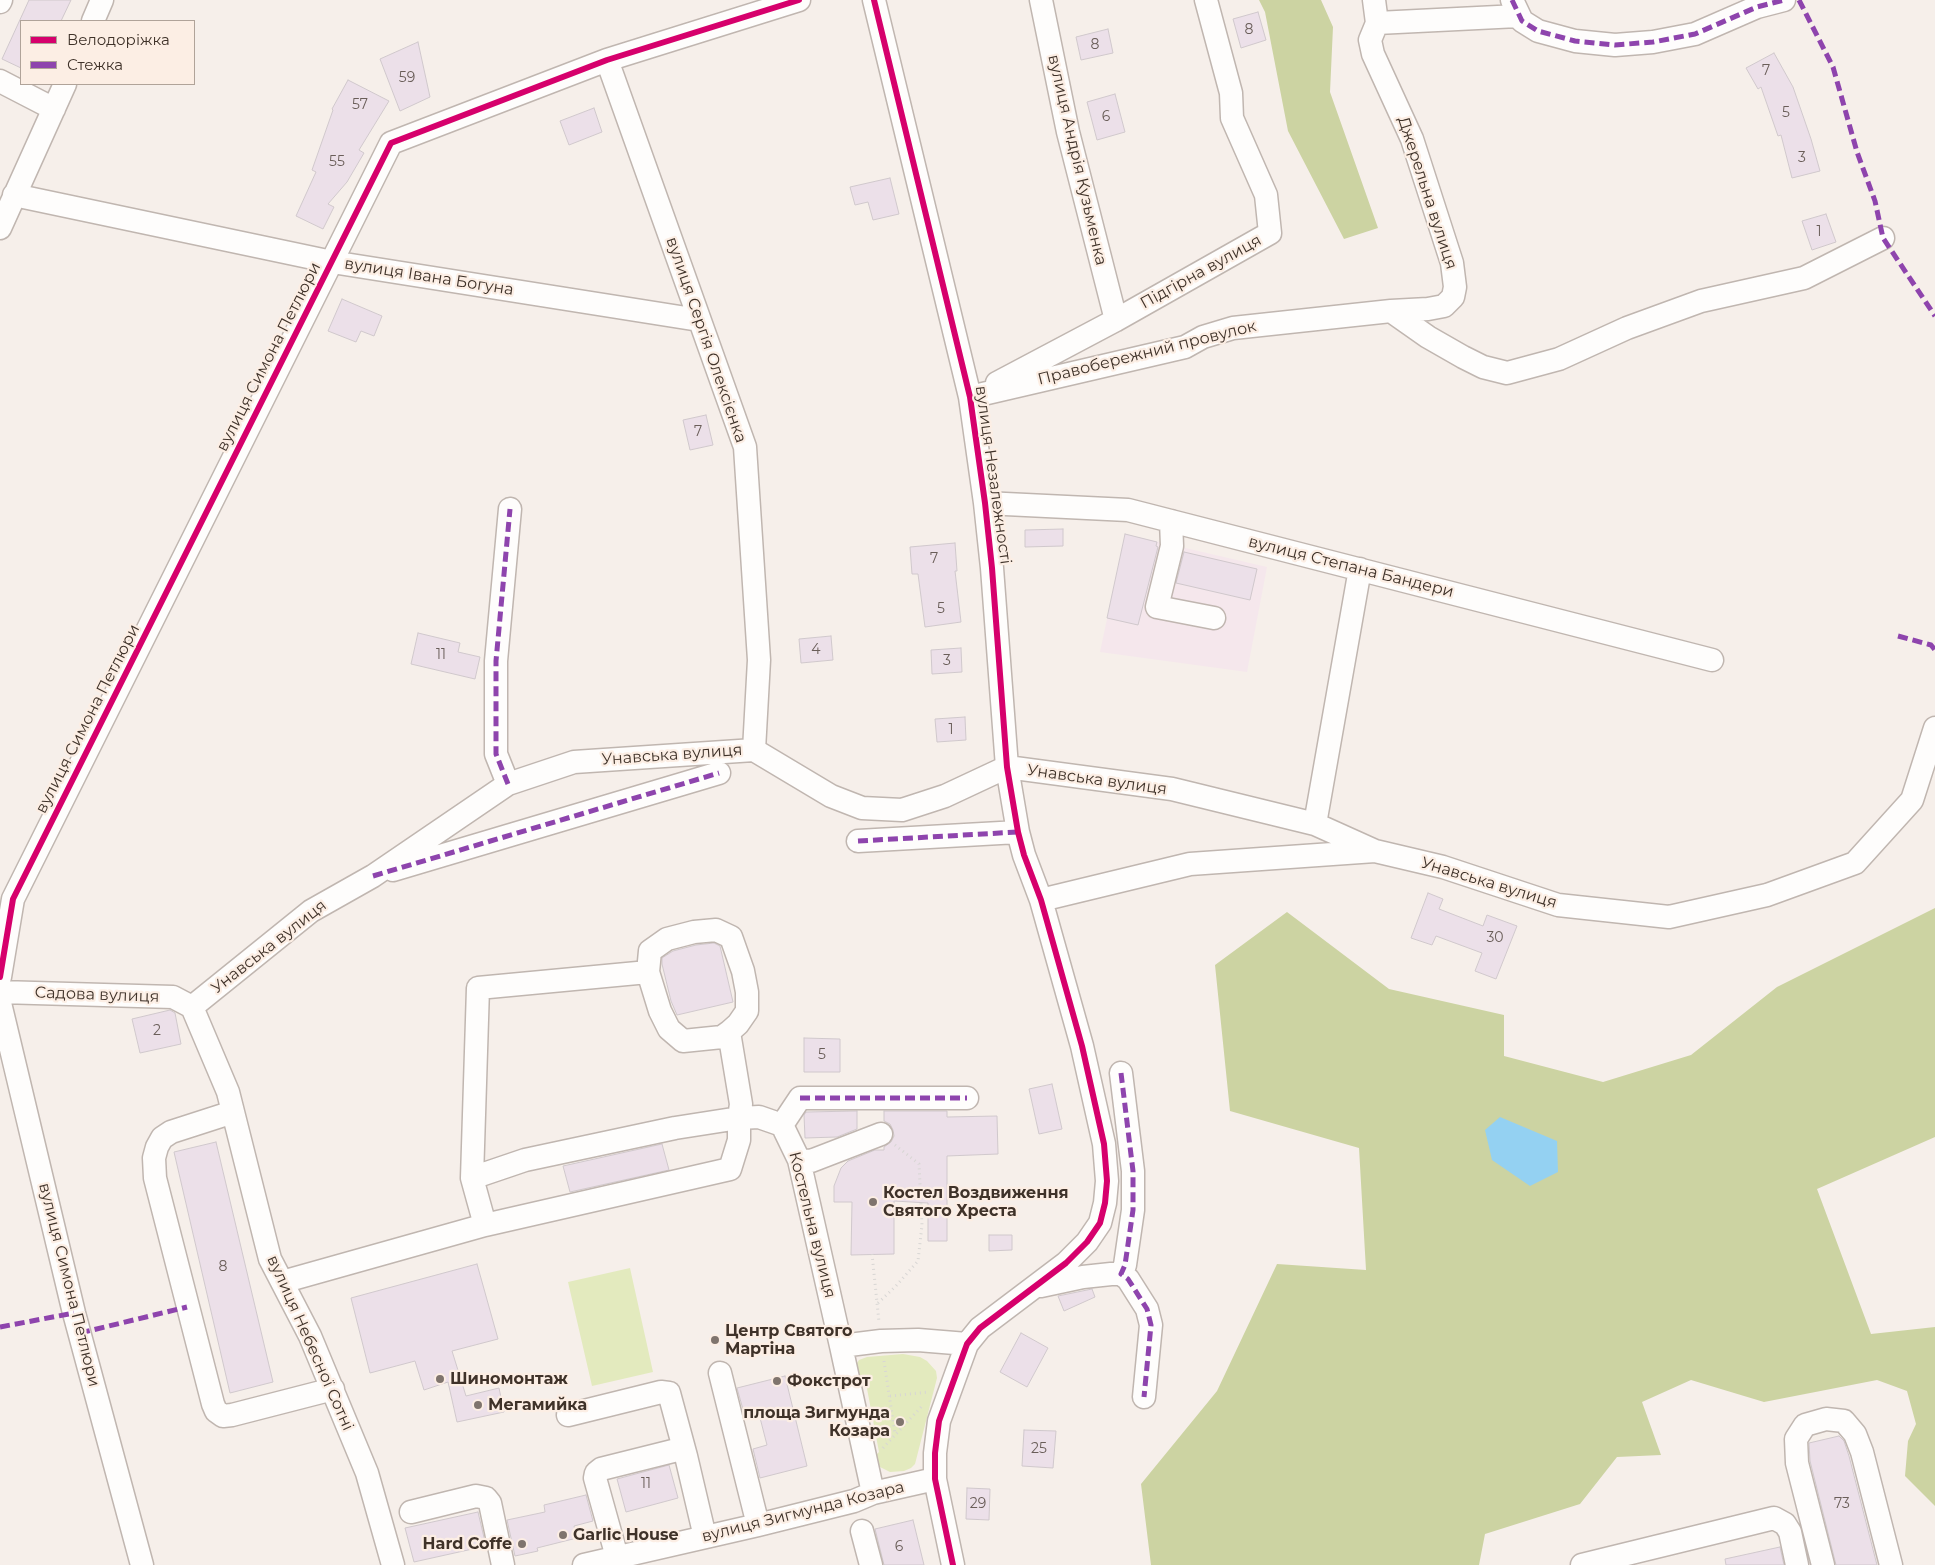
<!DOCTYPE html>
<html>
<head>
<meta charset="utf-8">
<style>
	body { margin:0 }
	#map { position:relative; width:1935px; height:1565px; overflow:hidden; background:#f6efea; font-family:Montserrat,sans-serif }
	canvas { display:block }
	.legend { position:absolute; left:20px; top:20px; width:175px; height:65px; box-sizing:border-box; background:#fceee4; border:1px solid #b0a399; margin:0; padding:6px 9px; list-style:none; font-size:15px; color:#3f3229 }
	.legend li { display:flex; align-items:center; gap:10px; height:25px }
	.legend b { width:25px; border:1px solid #b0a399 }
</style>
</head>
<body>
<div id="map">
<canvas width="1935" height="1565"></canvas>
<ul class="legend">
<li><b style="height:6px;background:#d6006c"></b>Велодоріжка</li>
<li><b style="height:6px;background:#8e44ad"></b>Стежка</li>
</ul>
</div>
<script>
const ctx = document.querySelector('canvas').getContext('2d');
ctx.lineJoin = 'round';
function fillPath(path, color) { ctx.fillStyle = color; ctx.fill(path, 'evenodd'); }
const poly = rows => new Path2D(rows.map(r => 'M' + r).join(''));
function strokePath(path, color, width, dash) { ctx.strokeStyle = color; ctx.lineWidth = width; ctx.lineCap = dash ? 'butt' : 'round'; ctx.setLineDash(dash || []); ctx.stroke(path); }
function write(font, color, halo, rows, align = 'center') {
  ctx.font = font + ' Montserrat,sans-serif'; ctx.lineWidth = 4.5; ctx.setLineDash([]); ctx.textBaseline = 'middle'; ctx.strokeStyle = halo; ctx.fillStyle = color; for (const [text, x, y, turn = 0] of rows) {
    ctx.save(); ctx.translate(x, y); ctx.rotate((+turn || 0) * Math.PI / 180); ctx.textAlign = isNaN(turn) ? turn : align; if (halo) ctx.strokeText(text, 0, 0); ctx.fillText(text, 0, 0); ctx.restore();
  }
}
const industrial = poly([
	[1125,534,1267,567,1247,672,1100,652]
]);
const green = poly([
	[630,1268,653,1372,592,1386,568,1282],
	[903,1354,920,1357,927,1361,936,1371,937,1378,915,1464,911,1468,904,1471,890,1472,880,1467,872,1459,879,1452,865,1378,855,1373,855,1366,859,1360,867,1357]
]);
const forest = poly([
	[1259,0,1321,0,1333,27,1330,92,1378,228,1344,239,1288,131,1265,12],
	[1935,908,1935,1137,1817,1189,1871,1334,1935,1327,1935,1506,1905,1476,1908,1441,1916,1424,1907,1391,1877,1380,1764,1402,1691,1380,1642,1402,1661,1455,1617,1457,1580,1504,1485,1534,1479,1565,1151,1565,1141,1484,1217,1391,1277,1264,1366,1270,1359,1148,1230,1111,1215,965,1287,912,1389,989,1504,1015,1504,1056,1603,1082,1691,1055,1777,987]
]);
const water = poly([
	[1500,1117,1557,1141,1558,1172,1530,1186,1492,1160,1485,1130]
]);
const building = poly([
	[29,0,71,0,61,21,21,21,21,68,2,59,29,0],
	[1258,12,1266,40,1241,48,1233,19,1258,12],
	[1108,29,1113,53,1081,60,1076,37,1108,29],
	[418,42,430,97,400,111,380,59,418,42],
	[1774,53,1793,87,1811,139,1820,171,1792,178,1781,135,1778,136,1761,87,1758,89,1746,68,1774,53],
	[348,80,389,101,359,150,364,153,347,182,328,204,334,207,323,229,296,216,316,172,312,170,333,110,332,109,348,80],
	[1115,94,1125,132,1097,140,1087,102,1115,94],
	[594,108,602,132,569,145,560,121,594,108],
	[890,178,899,214,873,220,868,202,855,205,850,187,890,178],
	[1826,214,1836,242,1812,250,1802,221,1826,214],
	[342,299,382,316,374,336,361,331,356,342,328,331,342,299],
	[706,415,713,445,690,450,683,420,706,415],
	[1063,529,1063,546,1025,547,1025,530,1063,529],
	[1125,534,1157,542,1156,546,1158,547,1138,625,1107,618,1125,534],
	[955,543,957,571,955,571,961,622,925,627,918,574,912,574,910,547,955,543],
	[1184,552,1257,569,1250,600,1176,583,1184,552],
	[418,633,460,643,458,652,480,657,475,679,411,664,418,633],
	[831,636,833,660,801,663,799,639,831,636],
	[961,648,962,672,932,674,931,650,961,648],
	[965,717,966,740,937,742,935,719,965,717],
	[1428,893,1443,899,1439,909,1483,926,1487,915,1517,926,1496,979,1475,971,1482,953,1436,936,1432,945,1411,938,1428,893],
	[714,943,720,946,733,1002,677,1015,671,1001,662,964,662,958,673,951,696,945,714,943],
	[170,1010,175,1013,181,1044,140,1053,132,1019,170,1010],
	[804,1038,840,1039,840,1072,804,1072,804,1038],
	[1052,1084,1062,1129,1039,1134,1029,1089,1052,1084],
	[857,1111,857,1129,837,1137,805,1138,804,1115,806,1112,857,1111],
	[884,1111,947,1111,947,1117,997,1116,998,1154,947,1156,947,1241,928,1241,928,1203,894,1201,894,1254,851,1255,852,1202,834,1202,834,1186,841,1168,848,1161,875,1150,884,1150,884,1147,891,1142,894,1136,893,1130,890,1124,884,1121,884,1111],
	[216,1142,273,1382,230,1393,174,1152,216,1142],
	[662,1144,669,1170,570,1192,563,1166,662,1144],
	[989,1235,1012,1235,1012,1250,989,1251,989,1235],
	[477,1264,498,1339,452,1351,466,1396,499,1388,504,1412,457,1422,448,1382,424,1390,415,1361,370,1373,351,1298,477,1264],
	[1092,1289,1095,1297,1064,1311,1058,1296,1092,1289],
	[1021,1333,1048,1348,1027,1387,1000,1372,1021,1333],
	[785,1376,807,1466,760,1478,753,1449,767,1445,758,1410,744,1413,737,1388,785,1376],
	[1024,1430,1056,1431,1053,1468,1022,1466,1024,1430],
	[1839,1436,1844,1441,1849,1456,1877,1565,1836,1565,1810,1461,1809,1443,1839,1436],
	[669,1465,678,1498,626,1512,617,1479,669,1465],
	[967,1488,990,1489,989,1520,966,1519,967,1488],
	[586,1495,593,1521,574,1526,577,1538,537,1548,538,1551,515,1556,507,1520,545,1512,544,1505,586,1495],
	[478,1512,486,1546,414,1562,405,1528,478,1512],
	[913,1520,924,1565,884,1565,875,1529,913,1520],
	[1780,1547,1784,1565,1726,1565,1725,1559,1780,1547]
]);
const path = poly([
	[872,1254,879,1322],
	[878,1303,896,1286,918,1261,922,1225,919,1164,895,1145],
	[884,1361,895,1434],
	[890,1396,929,1392],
	[883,1448,923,1405]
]);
const minor = poly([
	[874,0,970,397,985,503,992,568,1007,767,1018,832,1024,855,1041,900,1082,1046,1104,1144,1107,1181,1105,1203,1100,1223,1087,1242,1066,1263,980,1328,967,1344,939,1421,935,1453,935,1479,953,1565],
	[1041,0,1068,132,1116,320],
	[1374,0,1377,23,1370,40,1373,54,1412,139,1452,263,1455,287,1453,297,1444,306,1428,309,1391,311],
	[1512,0,1522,21,1538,31,1575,41,1615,45,1653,42,1695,34,1757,7,1784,0],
	[0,2,1,0],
	[93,21,102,0],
	[1377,23,1518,16],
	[607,60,745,447,759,660,754,750],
	[0,81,54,109],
	[14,195,332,262,699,320],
	[0,228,65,84],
	[997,383,1116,320,1270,233,1266,195,1232,118,1231,93,1206,0],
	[970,397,1185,347,1203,337,1233,328,1391,311,1428,337,1463,357,1483,367,1507,373,1559,359,1627,328,1701,301,1804,278,1883,238],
	[985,503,1128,510,1712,660],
	[1171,521,1172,546,1157,607,1214,618],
	[508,784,496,754,496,661,510,509],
	[1315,824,1360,569],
	[858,841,1018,832],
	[393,870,719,773],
	[1041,900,1190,864,1375,851,1443,867,1558,905,1669,917,1767,895,1855,863,1912,800,1935,728],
	[0,977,13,899,391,143,607,60,799,0],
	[0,992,173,997,192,1007],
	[0,1003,74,1313,142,1565],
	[192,1007,311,911,373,876,508,784,574,762,754,750,831,796,862,808,902,810,945,796,1007,767,1172,789,1315,824,1375,851],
	[192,1007,228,1092,270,1259,310,1336,367,1473,393,1565],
	[729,1032,722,1037,683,1041,669,1029,660,1011,648,972,650,951,667,939,694,932,716,930,731,937,743,971,747,992,747,1011,738,1024,729,1032,741,1104,739,1118,759,1117,782,1125],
	[1121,1073,1133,1171,1133,1210,1125,1265,1121,1274,1128,1279,1147,1309,1151,1325,1144,1397],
	[233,1112,171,1132,162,1138,157,1147,154,1158,155,1178,213,1404,216,1411,223,1416,232,1415,333,1389],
	[799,1160,811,1161,881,1134],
	[485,1225,472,1178,478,988,648,972],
	[282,1282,485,1225,730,1169,739,1140,739,1118,675,1128,525,1160,472,1178],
	[1041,1286,1083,1277,1111,1274,1121,1274],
	[841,1346,799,1160,782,1125,800,1098,967,1098],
	[720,1373,758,1525],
	[568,1415,661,1392,669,1393,686,1456],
	[873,1493,841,1346,881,1341,918,1340,967,1344],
	[411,1512,476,1496,486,1498,490,1503,503,1565],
	[862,1531,871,1565],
	[617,1557,595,1478,596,1473,601,1469,677,1450,683,1451,686,1456,705,1537],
	[584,1565,758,1525,854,1501,873,1493,935,1479],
	[1582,1565,1774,1518,1785,1524,1790,1532,1797,1565],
	[1823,1565,1797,1463,1796,1439,1805,1425,1826,1419,1844,1421,1855,1434,1862,1452,1891,1565]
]);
const quiet = poly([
	[1512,0,1522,21,1538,31,1575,41,1615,45,1653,42,1695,34,1757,7,1784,0],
	[1799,0,1833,67,1857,152,1875,201,1883,238,1935,316],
	[1898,636,1931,645,1935,650],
	[508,784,496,754,496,661,510,509],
	[858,841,1018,832],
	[373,876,719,773],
	[1121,1073,1133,1171,1133,1210,1125,1265,1121,1274,1128,1279,1147,1309,1151,1325,1144,1397],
	[800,1098,967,1098],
	[0,1327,74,1313],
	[80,1333,187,1307]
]);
const cycleway = poly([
	[874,0,970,397,985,503,992,568,1007,767,1018,832,1024,855,1041,900,1082,1046,1104,1144,1107,1181,1105,1203,1100,1223,1087,1242,1066,1263,980,1328,967,1344,939,1421,935,1453,935,1479,953,1565],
	[0,977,13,899,391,143,607,60,799,0]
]);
const markers = [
	[873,1202,5,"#7f746d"],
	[715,1340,5,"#7f746d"],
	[440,1379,5,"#7f746d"],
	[777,1381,5,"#7f746d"],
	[478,1405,5,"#7f746d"],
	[900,1422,5,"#7f746d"],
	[563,1535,5,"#7f746d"],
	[522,1544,5,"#7f746d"]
];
const numberNames = [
	["8",1249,30],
	["8",1095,45],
	["7",1766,71],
	["59",407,78],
	["57",360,105],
	["5",1786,113],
	["6",1106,117],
	["3",1802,158],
	["55",337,162],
	["1",1819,232],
	["7",698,432],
	["7",934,559],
	["5",941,609],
	["4",816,650],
	["11",441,655],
	["3",947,661],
	["1",951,730],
	["30",1495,938],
	["2",157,1031],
	["5",822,1055],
	["8",223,1267],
	["25",1039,1449],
	["11",646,1484],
	["29",978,1504],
	["73",1842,1504],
	["6",899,1547]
];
const streetNames = [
	["вулиця Андрія Кузьменка",1077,160,77],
	["Джерельна вулиця",1427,193,72],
	["Підгірна вулиця",1201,272,-29],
	["вулиця Івана Богуна",429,277,9],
	["вулиця Сергія Олексієнка",706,340,71],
	["Правобережний провулок",1147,353,-14],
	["вулиця Симона Петлюри",269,357,-63],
	["вулиця Незалежності",993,475,82],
	["вулиця Степана Бандери",1351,567,14],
	["вулиця Симона Петлюри",88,719,-63],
	["Унавська вулиця",672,755,-4],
	["Унавська вулиця",1097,780,8],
	["Унавська вулиця",1489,883,17],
	["Унавська вулиця",269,947,-38],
	["Садова вулиця",97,995,2],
	["Костельна вулиця",812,1225,76],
	["вулиця Симона Петлюри",69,1285,76],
	["вулиця Небесної Сотні",310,1343,66],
	["вулиця Зигмунда Козара",803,1512,-14]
];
const poiNames = [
	["Костел Воздвиження",883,1193],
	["Святого Хреста",883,1211],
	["Центр Святого",725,1331],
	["Мартіна",725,1349],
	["Шиномонтаж",450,1379],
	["Фокстрот",787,1381],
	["Мегамийка",488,1405],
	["площа Зигмунда",890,1413,"right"],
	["Козара",890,1431,"right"],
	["Garlic House",573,1535],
	["Hard Coffe",512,1544,"right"]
];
fillPath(industrial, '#f5e7ec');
fillPath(green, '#e3eabe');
fillPath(forest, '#ccd3a2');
fillPath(water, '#94d1f2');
fillPath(building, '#ece0e9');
strokePath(building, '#d0c8cc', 1);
strokePath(minor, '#c0b6b0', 25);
strokePath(path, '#d8d6d4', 3, [1, 4]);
strokePath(minor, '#fefdfc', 22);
strokePath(quiet, '#8e44ad', 5, [10, 5]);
strokePath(cycleway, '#d6006c', 6);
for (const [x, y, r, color] of markers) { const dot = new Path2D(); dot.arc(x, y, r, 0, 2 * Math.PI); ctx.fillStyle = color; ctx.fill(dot); strokePath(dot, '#fceee4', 2); }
write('14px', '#6a5e59', null, numberNames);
write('16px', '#3f3229', '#fceee4', streetNames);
write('bold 16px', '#3f3229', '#fceee4', poiNames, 'left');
</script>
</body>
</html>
